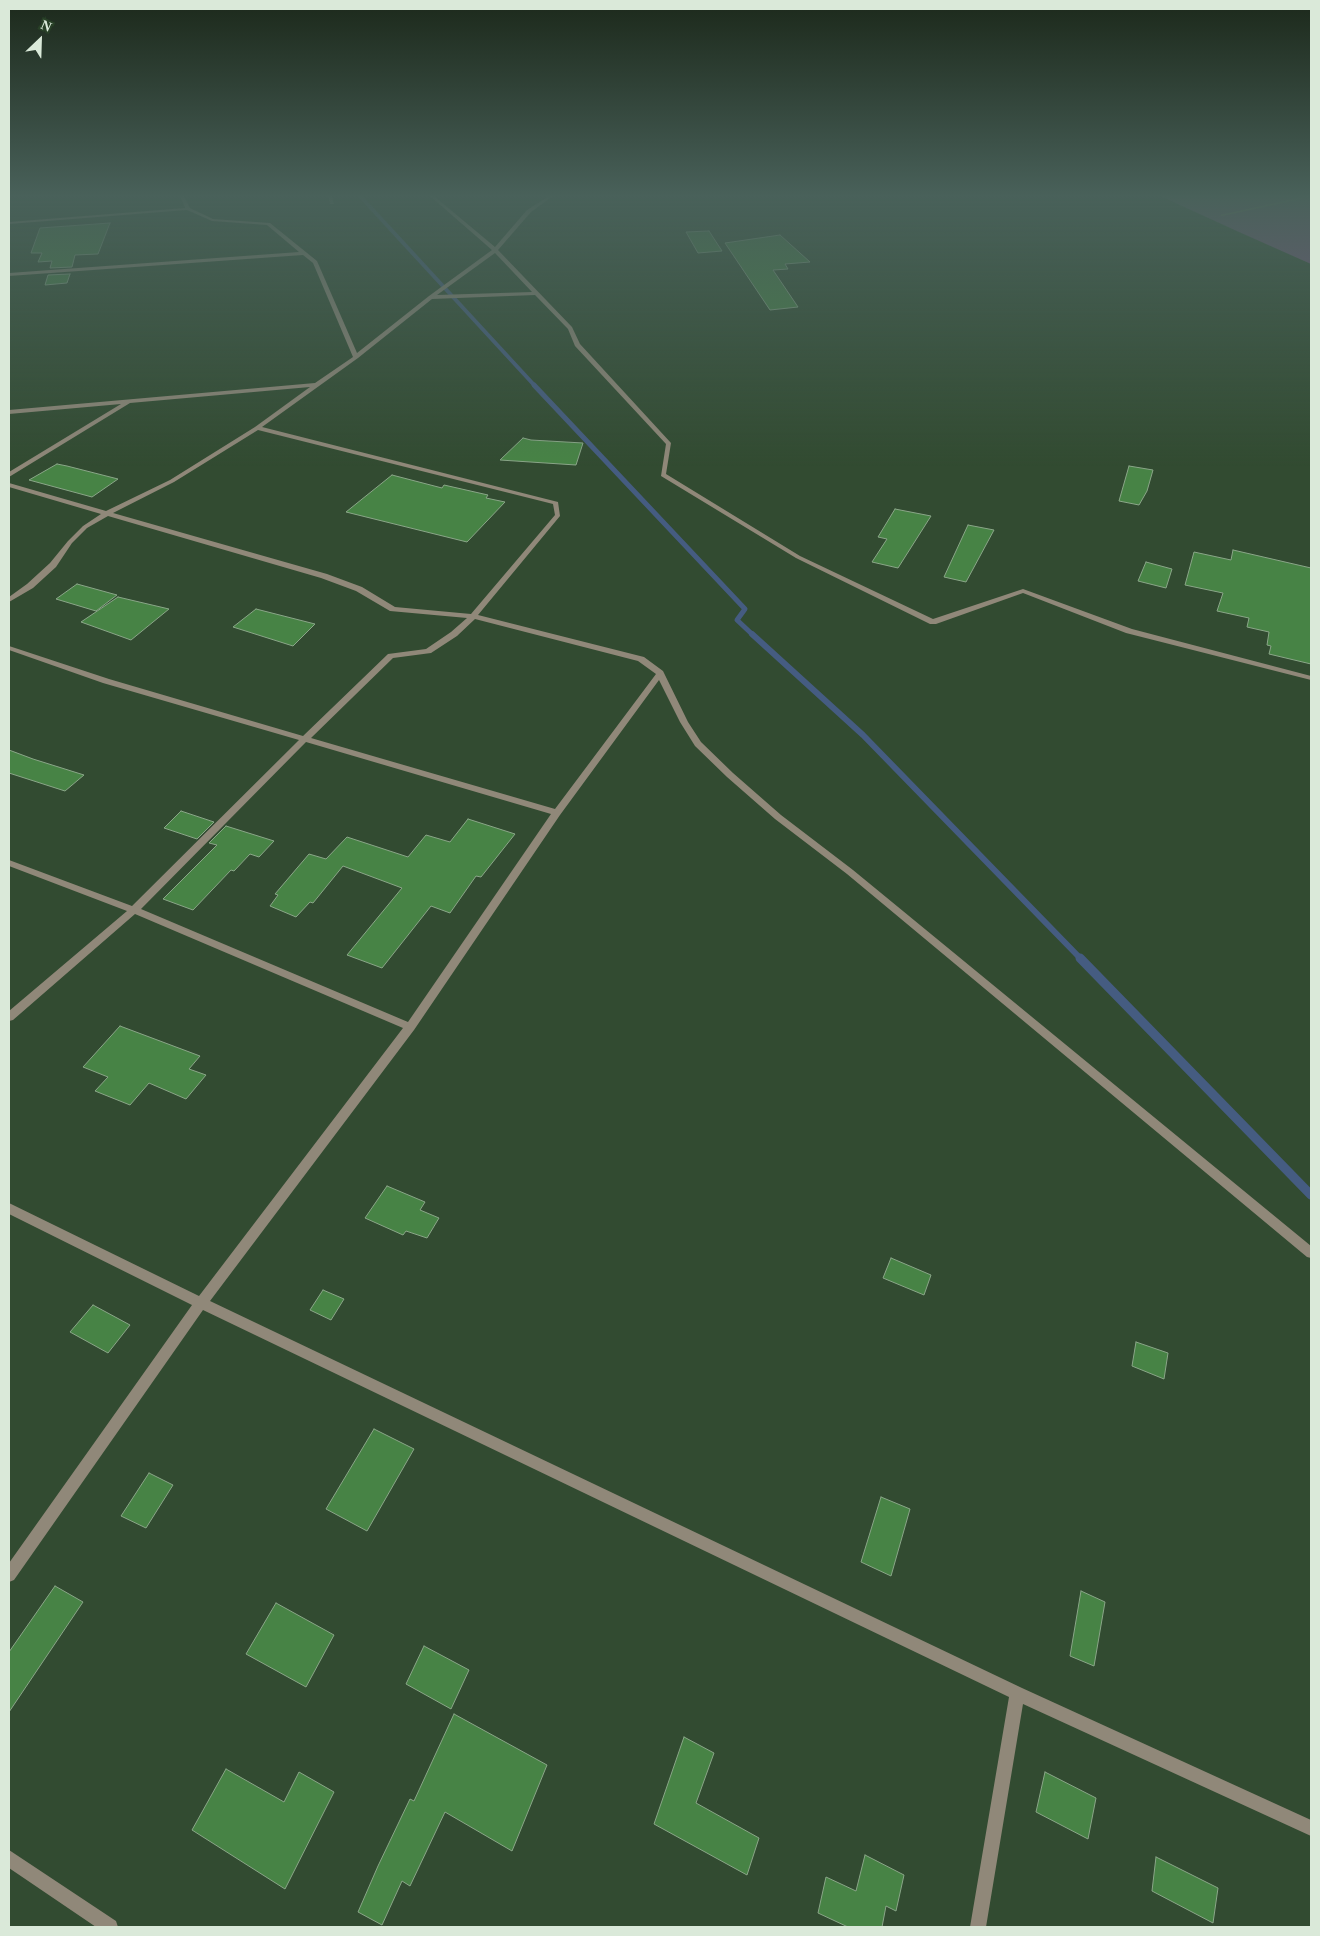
<!DOCTYPE html>
<html>
<head>
<meta charset="utf-8">
<style>
	body { margin:0 }
	#map { position:relative; width:1320px; height:1936px; overflow:hidden; background:#324b31; font-family:"Times New Roman",serif }
	canvas { display:block }
	.frame { position:absolute; inset:0; border:10px solid #dae9d9; pointer-events:none }
	.north { position:absolute; left:15px; top:15px; width:50px; height:50px; -webkit-text-stroke:4px #284027; paint-order:stroke; rotate:24deg; font-size:14px; font-weight:700; line-height:20px; text-align:center; color:#dae9d9 }
	.north::after { content:''; display:block; margin:auto; width:18px; height:22px; background:#dae9d9; clip-path:polygon(50% 0,100% 100%,50% 72%,0 100%) }
</style>
</head>
<body>
<div id="map">
<canvas width="1320" height="1936"></canvas>
<div class="frame"></div>
<div class="north">N</div>
</div>
<script>
const ctx = document.querySelector('canvas').getContext('2d');
ctx.lineJoin = 'round';
function fillPath(path, color) { ctx.fillStyle = color; ctx.fill(path, 'evenodd'); }
const poly = rows => new Path2D(rows.map(r => 'M' + r).join(''));
function strokePath(path, color, width, dash) { ctx.strokeStyle = color; ctx.lineWidth = width; ctx.lineCap = dash ? 'butt' : 'round'; ctx.setLineDash(dash || []); ctx.stroke(path); }
const green = poly([
	[1160,196,1311,196,1311,264,1239,232]
]);
const streamFar3 = poly([
	[360,196,535,386]
]);
const streamFar2 = poly([
	[534,385,745,609,737,620,753,635]
]);
const streamFar1 = poly([
	[752,634,863,735,1081,959]
]);
const stream = poly([
	[1080,958,1311,1195]
]);
const building = poly([
	[110,223,98,254,75,255,72,267,50,268,52,261,38,262,42,253,31,253,40,228,110,223],
	[709,231,722,251,698,253,686,232,709,231],
	[780,235,810,262,785,264,788,269,773,270,798,307,770,310,725,243,780,235],
	[70,274,67,283,45,285,48,275,70,274],
	[523,438,531,440,583,443,576,465,500,460,523,438],
	[57,464,67,466,118,479,92,497,29,480,57,464],
	[1129,466,1153,470,1147,491,1139,505,1119,501,1129,466],
	[392,475,442,488,444,485,488,495,486,498,505,502,467,542,346,512,392,475],
	[895,509,931,516,898,568,872,562,887,539,878,537,895,509],
	[968,525,994,530,966,582,944,577,968,525],
	[1233,550,1311,568,1311,664,1269,654,1271,646,1267,645,1269,632,1247,627,1249,618,1217,611,1223,593,1185,585,1194,552,1231,560,1233,550],
	[1146,562,1172,569,1166,588,1138,581,1146,562],
	[77,584,117,595,96,611,56,599,77,584],
	[118,597,169,609,131,640,81,622,118,597],
	[256,609,315,624,293,646,233,627,256,609],
	[9,750,33,759,84,775,65,791,9,773,9,750],
	[181,811,214,822,197,839,164,828,181,811],
	[468,819,515,834,481,877,476,876,450,913,431,906,382,968,347,955,402,888,343,866,313,903,310,902,296,917,270,906,278,895,275,894,309,854,326,859,347,837,408,857,426,835,450,842,468,819],
	[226,826,274,841,259,857,250,854,234,871,231,870,193,910,163,899,217,845,209,843,226,826],
	[120,1026,200,1056,189,1069,206,1075,186,1099,149,1083,130,1105,95,1091,108,1077,83,1067,120,1026],
	[387,1186,425,1202,420,1210,439,1218,427,1238,406,1231,403,1235,365,1218,387,1186],
	[891,1258,931,1275,924,1295,883,1278,891,1258],
	[323,1290,344,1299,331,1320,310,1310,323,1290],
	[93,1305,130,1325,108,1353,70,1332,93,1305],
	[1136,1342,1168,1353,1164,1379,1132,1366,1136,1342],
	[374,1429,414,1449,367,1531,326,1509,374,1429],
	[149,1473,173,1485,146,1528,121,1516,149,1473],
	[881,1497,910,1509,891,1576,861,1562,881,1497],
	[55,1586,83,1602,9,1712,9,1652,55,1586],
	[1081,1591,1105,1602,1094,1666,1070,1656,1081,1591],
	[276,1603,334,1635,306,1687,246,1654,276,1603],
	[424,1646,469,1670,451,1709,406,1684,424,1646],
	[454,1714,547,1765,512,1851,445,1812,410,1886,402,1881,382,1925,358,1912,378,1866,410,1799,414,1801,454,1714],
	[684,1737,714,1753,696,1803,759,1838,747,1875,654,1824,684,1737],
	[226,1769,284,1802,299,1772,334,1792,285,1889,192,1830,226,1769],
	[1045,1772,1096,1798,1088,1839,1036,1812,1045,1772],
	[865,1855,904,1875,896,1911,886,1906,882,1927,848,1927,818,1913,826,1877,856,1891,865,1855],
	[1156,1857,1218,1888,1213,1923,1152,1891,1156,1857]
]);
const minor = poly([
	[180,196,184,196,190,208,213,219,270,223,317,261,357,353,429,296,492,250,430,196,434,196,495,247,527,210,549,196,553,196,531,212,498,250,572,327,580,344,671,443,666,474,800,556,933,619,1023,589,1132,629,1311,676,1311,680,1126,633,1023,593,936,624,930,624,796,558,661,476,666,444,575,346,568,329,535,295,432,299,358,358,262,427,558,502,560,516,478,615,644,657,663,671,688,722,701,742,733,773,781,815,853,870,1311,1246,1311,1258,1307,1257,847,874,775,819,727,777,695,746,680,722,659,680,560,815,414,1030,210,1301,1022,1688,1311,1820,1311,1836,1023,1704,986,1927,970,1927,1009,1697,203,1310,14,1580,9,1582,9,1563,192,1305,9,1214,9,1203,199,1296,403,1028,135,914,13,1020,9,1021,9,1011,127,911,9,866,9,860,132,906,299,740,103,683,9,650,9,646,109,679,303,736,388,654,426,649,451,632,467,618,390,611,356,591,321,578,108,516,87,528,72,543,56,567,33,588,9,602,9,597,27,584,50,563,68,541,83,526,101,514,9,487,9,483,106,511,170,480,255,427,310,387,130,403,9,477,9,472,121,404,9,414,9,410,315,383,353,357,313,263,303,255,9,276,9,273,299,252,267,225,212,221,187,210,9,224,9,222,185,208,180,196],
	[495,253,532,292,437,295,495,253],
	[258,430,553,504,555,515,471,614,395,607,362,587,327,574,113,513,174,482,258,430],
	[475,619,638,661,656,674,555,809,311,738,393,658,431,653,457,636,475,619],
	[306,742,551,814,408,1022,141,909,306,742],
	[328,196,332,196,334,204,330,204,328,196],
	[1307,196,1311,196,1311,197,1222,216,1220,215,1307,196],
	[9,1850,116,1921,118,1927,96,1927,9,1868,9,1850]
]);
fillPath(green, '#815586');
strokePath(streamFar3, '#455c81', 4);
strokePath(streamFar2, '#455c81', 5);
strokePath(streamFar1, '#455c81', 6);
strokePath(stream, '#455c81', 9);
fillPath(building, '#478345');
strokePath(building, '#8aa688', 1);
fillPath(minor, '#908879');
const sky = ctx.createLinearGradient(0, 0, 0, 467);
sky.addColorStop(0, '#1c291b');
sky.addColorStop(0.42, '#49615a');
sky.addColorStop(1, '#49615a00');
ctx.fillStyle = sky;
ctx.fillRect(0, 0, 1320, 467);
</script>
</body>
</html>
